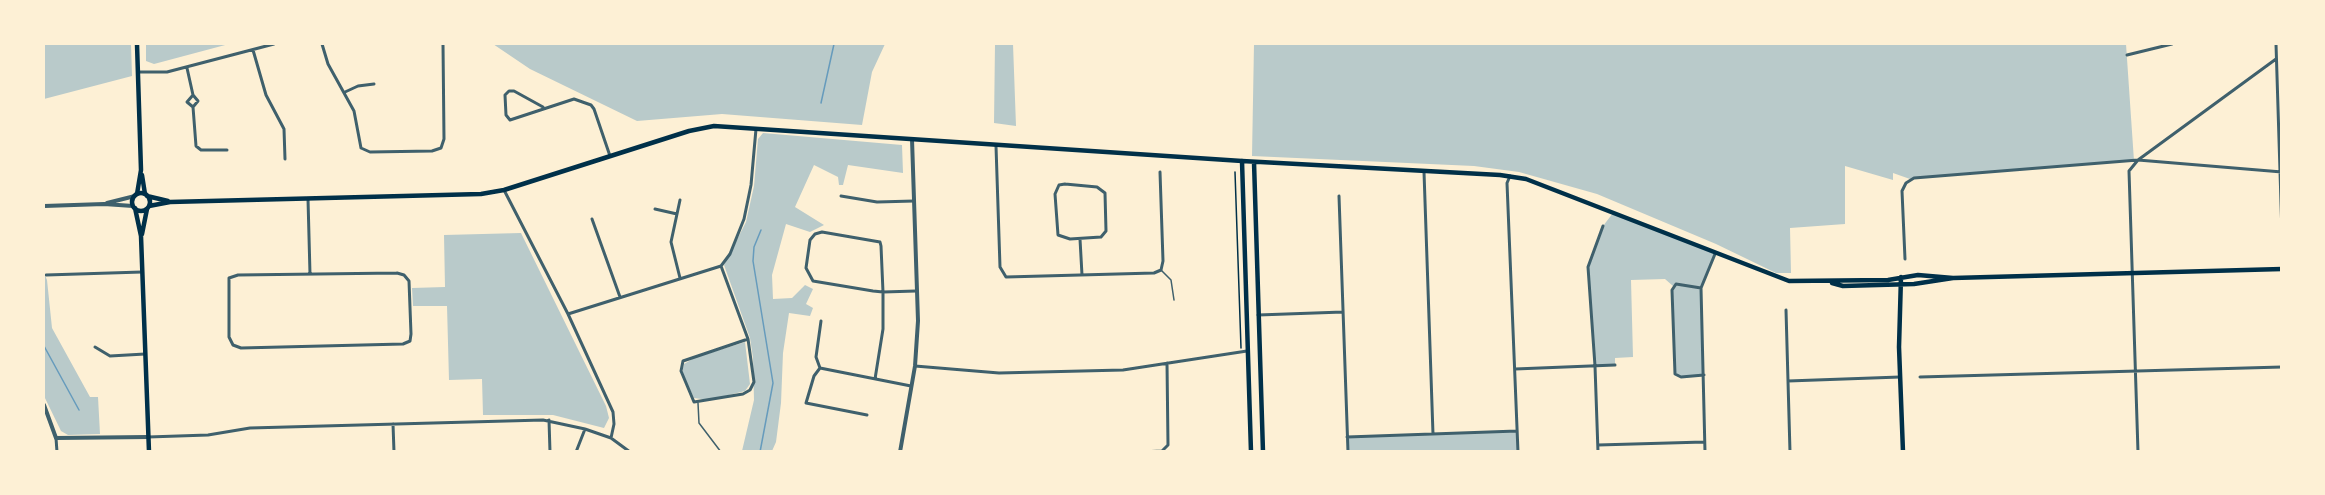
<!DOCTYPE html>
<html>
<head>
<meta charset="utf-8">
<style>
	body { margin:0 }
	#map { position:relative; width:2325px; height:495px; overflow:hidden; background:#fdf0d5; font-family:"Titillium Web",sans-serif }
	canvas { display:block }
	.frame { position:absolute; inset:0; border:45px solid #fdf0d5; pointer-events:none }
</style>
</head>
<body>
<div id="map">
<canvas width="2325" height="495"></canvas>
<div class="frame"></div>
</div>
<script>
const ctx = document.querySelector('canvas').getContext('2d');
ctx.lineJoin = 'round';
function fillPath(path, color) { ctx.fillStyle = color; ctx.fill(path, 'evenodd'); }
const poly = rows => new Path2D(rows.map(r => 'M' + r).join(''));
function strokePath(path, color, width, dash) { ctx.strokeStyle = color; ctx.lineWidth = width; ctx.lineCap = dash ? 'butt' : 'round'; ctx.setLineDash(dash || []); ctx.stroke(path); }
const green = poly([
	[44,44,131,44,132,76,44,99],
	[146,44,229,44,154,64,146,61],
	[493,44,885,44,872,72,862,125,722,114,637,121,530,69],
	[995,44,1013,44,1016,126,994,123],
	[1254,44,2126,44,2134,161,1910,179,1893,173,1893,180,1845,166,1845,224,1790,228,1791,273,1776,273,1716,244,1597,194,1519,172,1474,166,1252,156],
	[763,133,902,145,903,173,848,165,843,185,839,185,838,177,814,165,795,207,824,225,810,232,786,224,772,275,773,299,792,298,805,285,813,289,806,304,813,308,810,316,789,313,783,353,781,403,776,442,772,451,742,451,754,400,753,358,750,338,724,265,746,222,754,186,758,139],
	[1613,213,1715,254,1701,288,1704,375,1681,377,1675,374,1673,286,1665,279,1631,280,1633,357,1615,358,1615,365,1595,366,1588,267,1603,226],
	[521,233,606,406,609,418,604,428,553,415,483,415,482,379,449,380,447,306,413,306,412,288,445,287,444,235],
	[44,273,47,280,52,328,90,397,98,397,100,434,68,435,61,431,44,396],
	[745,342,750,384,745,391,709,400,694,398,682,373,684,364,694,358],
	[1517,431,1518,451,1348,451,1347,437]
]);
const stream = poly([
	[821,103,834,44],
	[44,346,79,410],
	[760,452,773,383,753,261,754,247,761,230]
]);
const path = poly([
	[1235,172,1241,348]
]);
const service = poly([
	[1161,270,1171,280,1174,300],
	[698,403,699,423,721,452]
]);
const minor = poly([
	[322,44,328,64,354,111,361,148,370,152,432,151,441,148,444,139,443,44],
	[2276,44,2282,235],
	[253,50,266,95,284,129,285,159],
	[2127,55,2172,44],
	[187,68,193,95,198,101,193,107],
	[138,72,167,72,274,44],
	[345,92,358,86,374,84],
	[193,95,187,102,193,107,196,146,201,150,227,150],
	[543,107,514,91,509,91,505,95,506,115,510,120,574,99,591,105,594,109,610,156],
	[996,146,1000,267,1006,277,1154,273,1161,270,1163,261,1160,172],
	[1424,172,1433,434],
	[1510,176,1507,183,1518,452],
	[1065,184,1097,187,1105,193,1106,231,1101,237,1070,239,1058,235,1055,194,1059,185,1065,184],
	[504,190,568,314,613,412,614,424,611,438],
	[841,196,877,202,914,201],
	[1339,196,1348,452],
	[308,199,310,274],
	[655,209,677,214],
	[592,219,620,297],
	[1080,239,1082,275],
	[1905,259,1902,191,1906,183,1914,178,2138,160,2282,172],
	[721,266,748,339,754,382,750,390,743,394,694,402,681,371,683,361,748,339],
	[397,273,404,275,409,281,411,334,410,341,403,344,241,348,233,345,229,337,229,278,238,275,397,273],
	[46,275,142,272],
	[680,278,671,242,680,200],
	[1701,288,1676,284,1672,290,1675,374,1681,377,1704,375],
	[1786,310,1790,452],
	[568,314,721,266,730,254,744,219,751,185,756,129],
	[1258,315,1343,312],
	[95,347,110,356,145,354],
	[915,366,999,373,1123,370,1247,351],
	[820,368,814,376,806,403,867,415],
	[820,368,911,386],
	[820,368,816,357,821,321],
	[1515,369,1615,365],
	[1920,377,2282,367],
	[875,379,883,329,883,292,881,246,880,242,822,232,815,234,810,240,806,268,813,281,873,291,883,292,916,291],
	[1788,381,1900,377],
	[549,420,550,452],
	[393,424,394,452],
	[148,437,208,435,250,428,543,420,585,429,611,438,630,452],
	[1347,437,1517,431],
	[56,438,57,452],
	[1598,445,1704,442],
	[576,452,585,429],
	[1141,452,1162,451,1168,445,1167,363],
	[1598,452,1595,366,1588,267,1603,226],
	[1705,452,1701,288,1715,254],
	[2138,452,2129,171,2138,160,2276,59]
]);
const tertiary = poly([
	[107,203,135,196],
	[44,206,104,204,133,206],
	[44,405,56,438,148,437],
	[900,452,915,366,918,321,912,139]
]);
const secondary = poly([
	'132 202a9 9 0 1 1 18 0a9 9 0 1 1-18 0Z',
	[147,196,168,201],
	[149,206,170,202,481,194,504,190,689,131,714,126,1242,161],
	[135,208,141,236,149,452],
	[142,234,147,209]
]);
const primary = poly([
	[137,44,141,170,137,194],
	[1254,162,1263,452],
	[142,175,145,194],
	[1901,277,1899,347,1903,452],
	[1832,283,1843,286,1914,284,1953,278,2282,269],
	[1251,452,1242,161,1500,175,1526,179,1789,281,1888,280,1918,275,1953,278]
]);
fillPath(green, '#b9caca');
strokePath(stream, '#669bbc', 1.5);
strokePath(path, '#003049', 1.5);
strokePath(service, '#3f606c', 1.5);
strokePath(minor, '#3f606c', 3);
strokePath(tertiary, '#3f606c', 4);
strokePath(secondary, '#003049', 4.5);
strokePath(primary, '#003049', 4.5);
</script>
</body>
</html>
